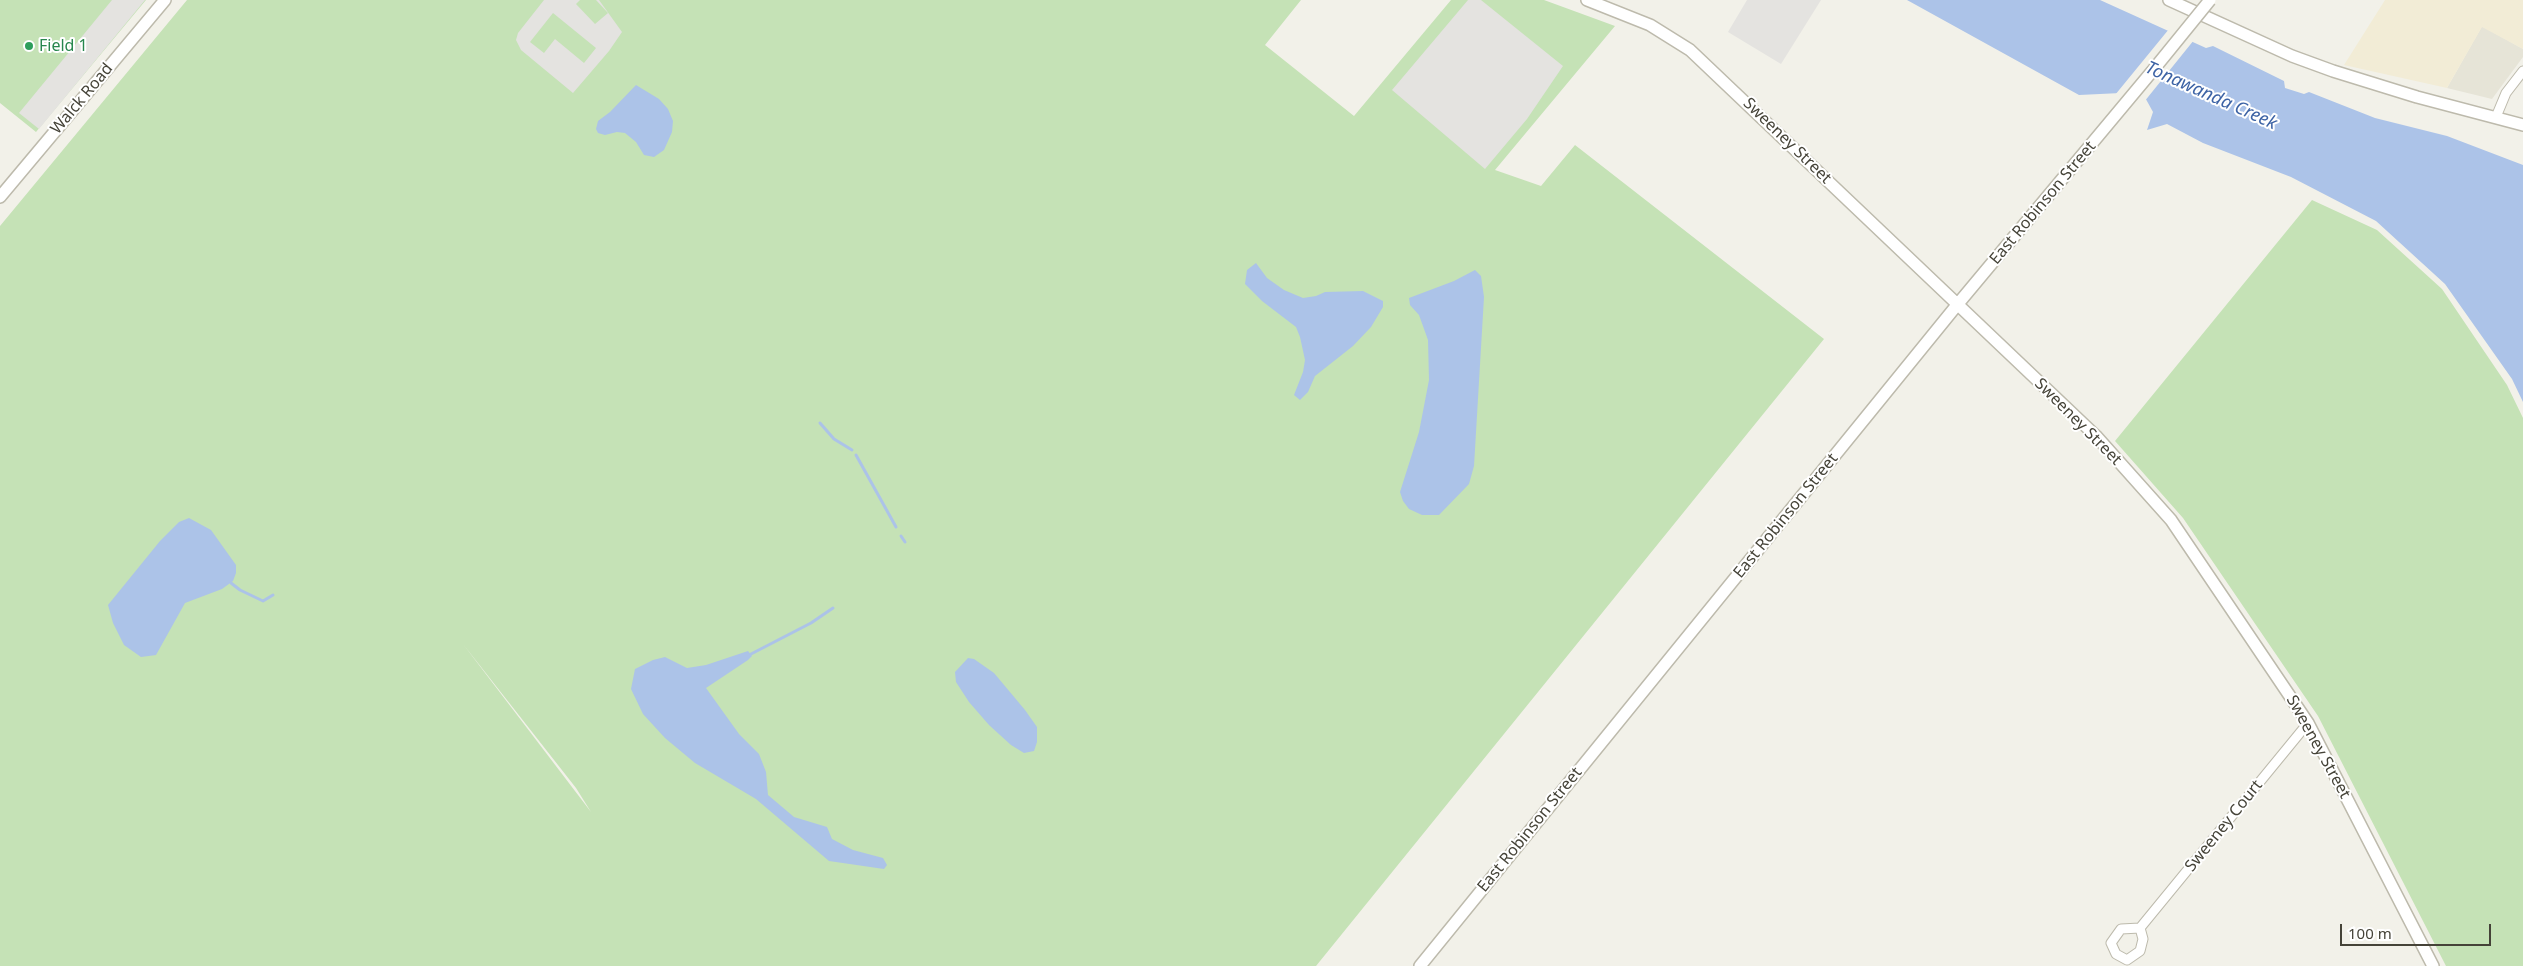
<!DOCTYPE html>
<html>
<head>
<meta charset="utf-8">
<style>
	body { margin:0 }
	#map { position:relative; width:2523px; height:966px; overflow:hidden; background:#f2f1e9; font-family:"Noto Sans",sans-serif }
	canvas { display:block }
	.scale { position:absolute; left:2340px; top:924px; width:151px; height:22px; box-sizing:border-box; border:2px solid #454338; border-top:0; padding-left:6px; font-size:15px; line-height:18px; white-space:nowrap; color:#454338; -webkit-text-stroke:4px #fff; paint-order:stroke }
</style>
</head>
<body>
<div id="map">
<canvas width="2523" height="966"></canvas>
<div class="scale">100 m</div>
</div>
<script>
const ctx = document.querySelector('canvas').getContext('2d');
ctx.lineJoin = 'round';
function fillPath(path, color) { ctx.fillStyle = color; ctx.fill(path, 'evenodd'); }
const poly = rows => new Path2D(rows.map(r => 'M' + r).join(''));
function strokePath(path, color, width, dash) { ctx.strokeStyle = color; ctx.lineWidth = width; ctx.lineCap = dash ? 'butt' : 'round'; ctx.setLineDash(dash || []); ctx.stroke(path); }
function write(font, color, halo, rows, align = 'center') {
  ctx.font = font + ' "Noto Sans",sans-serif'; ctx.lineWidth = 4; ctx.setLineDash([]); ctx.textBaseline = 'middle'; ctx.strokeStyle = halo; ctx.fillStyle = color; for (const [text, x, y, turn = 0] of rows) {
    ctx.save(); ctx.translate(x, y); ctx.rotate((+turn || 0) * Math.PI / 180); ctx.textAlign = isNaN(turn) ? turn : align; if (halo) ctx.strokeText(text, 0, 0); ctx.fillText(text, 0, 0); ctx.restore();
  }
}
const residential = poly([
	[2482,26,2523,49,2523,57,2492,99,2447,88]
]);
const commercial = poly([
	[2385,0,2523,0,2523,49,2482,27,2447,88,2344,65]
]);
const green = poly([
	[0,0,146,0,36,132,0,103],
	[187,0,1301,0,1265,45,1354,116,1451,0,1544,0,1615,26,1495,170,1541,186,1575,145,1824,339,1316,966,0,966,0,226],
	[463,644,576,788,591,812],
	[2312,200,2377,230,2442,289,2507,385,2523,418,2523,966,2446,966,2318,716,2183,518,2115,441]
]);
const parking = poly([
	[112,0,145,0,39,129,19,113],
	[544,0,580,0,576,4,595,24,608,13,596,0,599,0,622,32,609,51,573,93,521,50,516,40,518,33],
	[553,13,596,48,584,63,555,39,544,53,530,42],
	[1468,0,1481,0,1563,66,1527,119,1485,169,1392,90],
	[1747,0,1821,0,1781,64,1728,32]
]);
const water = poly([
	[1907,0,2100,0,2206,48,2213,46,2284,81,2285,88,2304,94,2309,92,2375,118,2447,136,2523,165,2523,402,2512,379,2445,284,2376,221,2291,177,2203,143,2167,124,2147,130,2153,112,2142,92,2079,95],
	[636,85,659,99,668,109,673,121,672,132,664,150,654,157,644,155,636,142,625,133,617,132,605,135,598,133,596,129,598,121,610,112],
	[1256,263,1267,278,1284,290,1303,298,1316,296,1325,292,1363,291,1383,301,1383,307,1371,327,1353,346,1315,376,1308,392,1300,400,1294,395,1303,372,1305,360,1300,337,1296,327,1262,301,1245,284,1247,270],
	[1475,270,1481,276,1484,297,1474,466,1469,484,1439,515,1422,515,1409,509,1403,501,1400,492,1419,432,1429,380,1428,340,1419,315,1410,305,1409,298,1454,281],
	[189,518,211,530,236,565,236,573,233,581,222,589,185,603,156,655,141,657,124,645,113,623,108,605,160,541,179,522],
	[748,651,752,656,748,660,706,688,739,734,759,754,766,772,768,795,794,817,827,827,832,839,853,850,883,858,887,865,884,869,829,861,756,799,695,763,665,738,643,714,631,689,635,669,653,660,665,657,687,668,706,665],
	[968,658,974,659,994,673,1025,710,1037,727,1037,742,1034,751,1024,753,1011,745,989,725,969,702,956,682,955,672]
]);
const pier = poly([
	[2169,29,2194,40,2144,102,2141,95,2115,95]
]);
const stream = poly([
	[820,423,834,439,852,450],
	[856,455,896,527],
	[901,536,905,542],
	[231,583,240,590,263,601,273,595],
	[751,654,811,623,833,608]
]);
const minor = poly([
	[2496,117,2506,93,2523,71],
	[2140,928,2143,939,2140,951,2127,960,2116,954,2111,943,2121,929,2140,928,2308,723]
]);
const tertiary = poly([
	[1587,0,1650,25,1690,50,2096,436,2171,520,2308,723,2433,966],
	[2169,0,2292,56,2333,71,2417,97,2523,125],
	[0,197,165,0],
	[1420,966,1957,305,2154,69]
]);
const tertiaryBridge = poly([
	[2154,69,2210,0]
]);
const markers = [
	[29,46,5,"#2e9e5b"]
];
const leisureNames = [
	["Field 1",39,46]
];
const streetNames = [
	["Walck Road",82,99,-50],
	["Sweeney Street",1787,141,44],
	["East Robinson Street",2043,203,-50],
	["Sweeney Street",2078,422,45],
	["East Robinson Street",1786,516,-51],
	["Sweeney Street",2318,747,61],
	["Sweeney Court",2224,826,-51],
	["East Robinson Street",1530,830,-51]
];
const waterNames = [
	["Tonawanda Creek",2211,96,24]
];
fillPath(residential, '#e6e4d7');
fillPath(commercial, '#f2ecd6');
fillPath(green, '#c5e2b6');
fillPath(parking, '#e4e3e0');
fillPath(water, '#acc3e8');
fillPath(pier, '#f2f1e9');
strokePath(stream, '#acc3e8', 3);
strokePath(minor, '#bdbaac', 11);
strokePath(tertiary, '#bdbaac', 14);
strokePath(minor, '#fff', 9);
strokePath(tertiary, '#fff', 11);
strokePath(tertiaryBridge, '#bdbaac', 14, []);
strokePath(tertiaryBridge, '#fff', 11);
for (const [x, y, r, color] of markers) { const dot = new Path2D(); dot.arc(x, y, r, 0, 2 * Math.PI); ctx.fillStyle = color; ctx.fill(dot); strokePath(dot, '#fff', 2); }
write('16px', '#27864d', '#fff', leisureNames, 'left');
write('16px', '#454338', '#fff', streetNames);
write('italic 18px', '#3d63a5', '#fff', waterNames);
</script>
</body>
</html>
